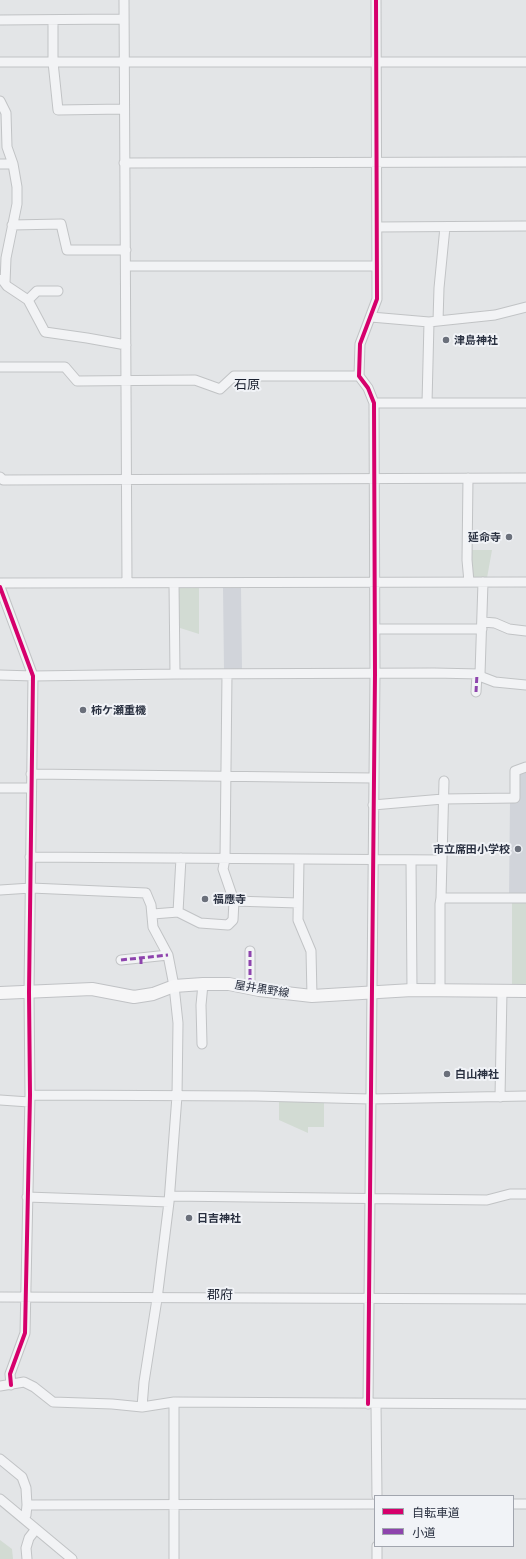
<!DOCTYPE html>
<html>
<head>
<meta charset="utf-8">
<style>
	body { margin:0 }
	#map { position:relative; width:526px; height:1559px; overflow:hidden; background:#e3e5e7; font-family:Commissioner,"Noto Sans JP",sans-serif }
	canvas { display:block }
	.legend { position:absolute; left:374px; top:1495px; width:140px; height:52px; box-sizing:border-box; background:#f1f3f7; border:1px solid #a1a5ae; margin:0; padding:5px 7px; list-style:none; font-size:12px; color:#2a3141 }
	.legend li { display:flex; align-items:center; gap:8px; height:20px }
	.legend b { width:20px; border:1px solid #a1a5ae }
</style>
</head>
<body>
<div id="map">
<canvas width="526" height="1559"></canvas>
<ul class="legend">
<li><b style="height:5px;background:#d6006c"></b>自転車道</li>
<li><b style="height:5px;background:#8e44ad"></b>小道</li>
</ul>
</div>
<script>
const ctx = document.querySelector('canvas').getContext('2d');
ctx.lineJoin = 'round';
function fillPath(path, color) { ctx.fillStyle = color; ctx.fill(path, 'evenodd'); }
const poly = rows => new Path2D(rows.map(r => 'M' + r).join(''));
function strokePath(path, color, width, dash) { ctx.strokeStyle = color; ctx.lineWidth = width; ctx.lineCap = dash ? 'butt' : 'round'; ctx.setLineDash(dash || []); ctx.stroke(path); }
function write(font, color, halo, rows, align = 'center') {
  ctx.font = font + ' Commissioner,"Noto Sans JP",sans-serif'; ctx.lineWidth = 4; ctx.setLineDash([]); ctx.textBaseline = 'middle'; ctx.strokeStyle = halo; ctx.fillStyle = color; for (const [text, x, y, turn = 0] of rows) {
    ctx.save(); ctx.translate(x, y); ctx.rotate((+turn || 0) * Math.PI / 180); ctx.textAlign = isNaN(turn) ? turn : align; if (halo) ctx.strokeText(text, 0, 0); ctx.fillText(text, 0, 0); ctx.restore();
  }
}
const built = poly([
	[223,587,241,587,242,670,224,670],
	[522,770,526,770,526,895,509,896,510,801]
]);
const green = poly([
	[471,550,492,550,487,578,474,578,472,574],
	[177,588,199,588,199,634,177,627],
	[512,902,526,902,526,988,512,988],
	[279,1099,324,1101,324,1127,308,1127,308,1133,279,1120],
	[0,1540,12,1549,13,1559,0,1559]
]);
const minor = poly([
	[124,0,127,582],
	[0,20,124,19],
	[53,20,53,62,58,110,124,109],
	[0,62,526,62],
	[0,101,6,113,7,147,13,164,17,187,17,204,6,258,5,283],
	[124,163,526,162],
	[0,164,13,164],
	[12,225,61,224,67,250,126,250],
	[377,227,526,226],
	[126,266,377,266],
	[2,279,7,286,28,300,45,332,87,338,126,345],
	[28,300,37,291,58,291],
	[371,317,429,322,438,321,495,315,526,307],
	[438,321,439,288,445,227],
	[0,367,65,367,77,381,195,380,220,389,234,376,359,376],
	[374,403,526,403],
	[427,403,429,322],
	[0,477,3,480,526,478],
	[468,478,467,560,469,582],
	[0,583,526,582],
	[174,583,175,674],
	[0,587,33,676,29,992,30,1095,25,1333,10,1374,11,1385],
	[483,622,495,623,509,629,526,631],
	[375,629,482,629],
	[480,674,483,582],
	[0,675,33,676,175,674,434,673,480,674,482,677,495,682,526,685],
	[476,692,477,674],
	[31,774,373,778],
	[0,788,31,788],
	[373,805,443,799,515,798,515,771,526,767],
	[30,857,442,860],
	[181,858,178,912,200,923,228,925,233,920,234,901,223,869,225,859,227,674],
	[299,860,298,920,311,951,312,996],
	[411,860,412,990],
	[0,890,31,888,146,893,151,905,153,927,168,955,174,986,178,1023,177,1096,169,1202,157,1299,144,1382,142,1407],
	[441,898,526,898],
	[234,901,298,903],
	[153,914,178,912],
	[250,951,250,989],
	[121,960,168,955],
	[441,990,440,987,440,904,441,898,444,781],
	[202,1044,201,1005,203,984],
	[30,1095,256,1096,370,1099,526,1096],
	[500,1097,502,991],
	[0,1100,29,1102],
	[170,1196,487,1200,510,1194,526,1194],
	[27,1197,169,1202],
	[0,1297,526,1299],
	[0,1386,24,1382,34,1387,53,1402,112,1404,142,1407,174,1402,526,1404],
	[174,1402,174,1559],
	[368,1404,375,674,374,403,368,388,359,376,360,344,377,299,376,0],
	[376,1404,377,1496],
	[0,1459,22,1477,26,1488,27,1505,26,1515,24,1519],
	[0,1499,72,1559],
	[513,1504,526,1504],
	[27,1505,375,1504],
	[27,1559,26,1548,29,1538,36,1529],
	[377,1559,377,1546]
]);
const major = poly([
	[0,993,92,989,134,997,153,994,174,986,203,984,229,984,259,990,312,996,412,990,526,991]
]);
const quiet = poly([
	[476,692,477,674],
	[250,951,250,989],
	[141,958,141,966],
	[121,960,168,955]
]);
const cycleway = poly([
	[0,587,33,676,29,992,30,1095,25,1333,10,1374,11,1385],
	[368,1404,375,674,374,403,368,388,359,376,360,344,377,299,376,0]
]);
const markers = [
	[446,340,4,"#6b707b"],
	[509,537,4,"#6b707b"],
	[83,710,4,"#6b707b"],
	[518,849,4,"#6b707b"],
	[205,899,4,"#6b707b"],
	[447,1074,4,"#6b707b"],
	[189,1218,4,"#6b707b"]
];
const poiNames = [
	["津島神社",454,340],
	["延命寺",501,537,"right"],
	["柿ケ瀬重機",91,710],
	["市立席田小学校",510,849,"right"],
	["福應寺",213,899],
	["白山神社",455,1074],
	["日吉神社",197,1218]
];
const streetNames = [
	["屋井黒野線",262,989,9]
];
const quarterNames = [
	["石原",247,385],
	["郡府",220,1295]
];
fillPath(built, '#d1d4da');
fillPath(green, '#d2dbd3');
strokePath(minor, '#c1c3c5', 11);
strokePath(major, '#c0c2c5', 14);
strokePath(minor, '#f2f3f5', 9);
strokePath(major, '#f6f6f7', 12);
strokePath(quiet, '#8e44ad', 3, [6, 3]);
strokePath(cycleway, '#d6006c', 4);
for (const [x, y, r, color] of markers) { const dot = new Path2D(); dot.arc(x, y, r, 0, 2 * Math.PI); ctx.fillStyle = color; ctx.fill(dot); strokePath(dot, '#f1f3f7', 1.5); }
write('bold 11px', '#2a3141', '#f1f3f7', poiNames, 'left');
write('11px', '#2a3141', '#f1f3f7', streetNames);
write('13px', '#1c2231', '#f1f3f7', quarterNames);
</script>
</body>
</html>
